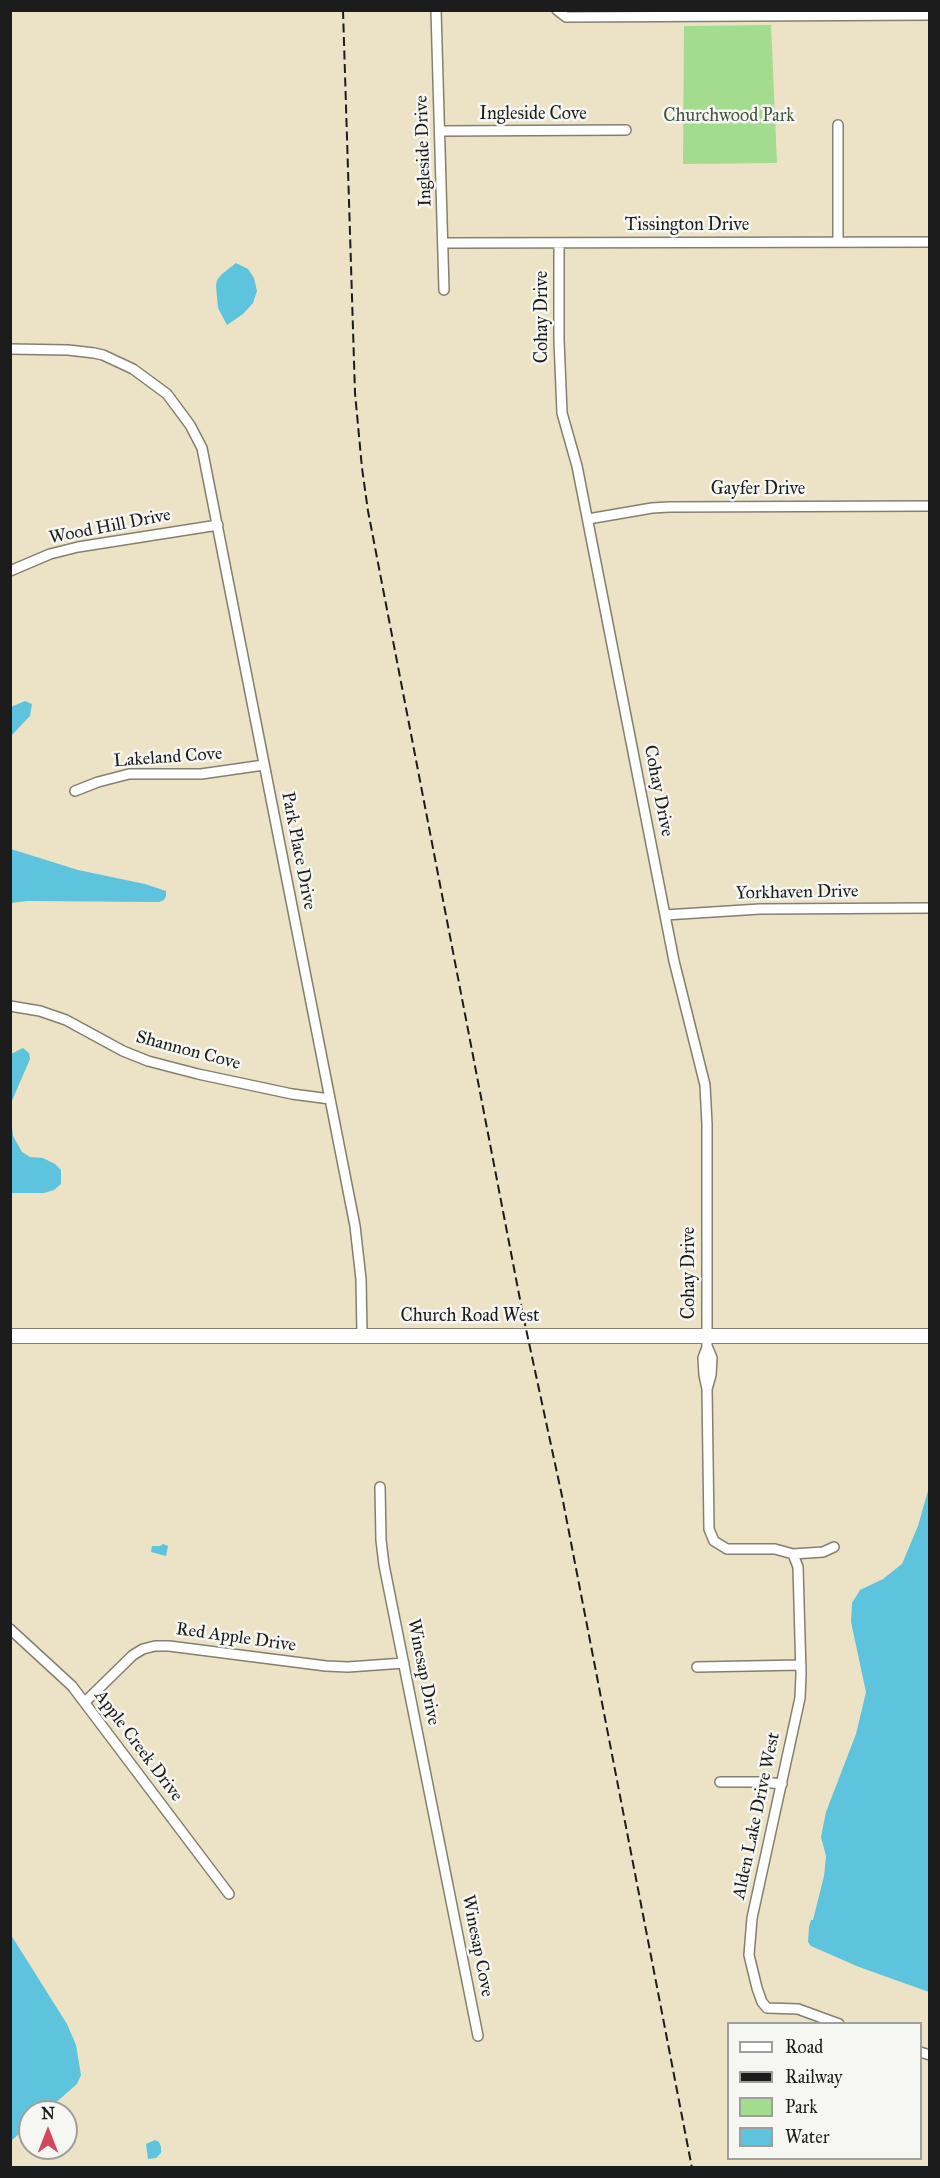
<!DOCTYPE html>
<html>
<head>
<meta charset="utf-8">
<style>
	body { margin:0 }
	#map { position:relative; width:940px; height:2178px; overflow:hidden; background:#ece2c5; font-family:"IM FELL Great Primer",serif }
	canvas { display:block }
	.frame { position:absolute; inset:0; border:12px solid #1c1c1c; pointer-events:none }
	.legend { position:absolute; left:727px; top:2022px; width:195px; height:138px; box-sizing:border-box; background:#f6f6f2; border:2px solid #9f9f9c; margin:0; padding:8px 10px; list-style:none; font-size:18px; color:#1c1c1c }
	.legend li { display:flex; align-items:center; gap:12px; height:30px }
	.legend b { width:30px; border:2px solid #9f9f9c }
	.north { position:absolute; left:18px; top:2100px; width:60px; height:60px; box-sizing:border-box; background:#f6f6f2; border:2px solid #9f9f9c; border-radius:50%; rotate:0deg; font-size:16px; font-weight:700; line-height:24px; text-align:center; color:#1c1c1c }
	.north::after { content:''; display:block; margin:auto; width:21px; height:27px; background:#d1495b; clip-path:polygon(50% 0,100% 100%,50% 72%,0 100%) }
</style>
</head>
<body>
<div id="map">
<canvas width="940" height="2178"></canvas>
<div class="frame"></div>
<ul class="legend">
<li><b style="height:8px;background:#fff"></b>Road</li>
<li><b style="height:8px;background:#1c1c1c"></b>Railway</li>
<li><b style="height:16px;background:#a3dc8f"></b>Park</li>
<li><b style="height:16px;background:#5ec3dc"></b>Water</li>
</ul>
<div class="north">N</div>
</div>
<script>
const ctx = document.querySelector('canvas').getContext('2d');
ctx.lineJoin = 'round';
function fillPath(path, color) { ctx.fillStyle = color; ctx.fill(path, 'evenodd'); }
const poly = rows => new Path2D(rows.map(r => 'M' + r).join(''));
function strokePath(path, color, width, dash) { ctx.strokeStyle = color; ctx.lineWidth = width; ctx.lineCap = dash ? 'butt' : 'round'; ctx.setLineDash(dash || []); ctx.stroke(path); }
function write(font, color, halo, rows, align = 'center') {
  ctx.font = font + ' "IM FELL Great Primer",serif'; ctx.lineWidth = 5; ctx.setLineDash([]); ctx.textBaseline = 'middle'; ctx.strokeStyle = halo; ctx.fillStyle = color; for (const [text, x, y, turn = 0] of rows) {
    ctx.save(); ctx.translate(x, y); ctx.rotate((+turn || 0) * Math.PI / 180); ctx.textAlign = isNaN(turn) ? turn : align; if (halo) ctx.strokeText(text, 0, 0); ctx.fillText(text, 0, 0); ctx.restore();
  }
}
const green = poly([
	[771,25,777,163,683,164,684,26]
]);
const water = poly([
	[236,263,248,269,254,278,257,291,253,303,243,314,227,325,218,308,216,286,217,280,222,274],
	[25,701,32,704,30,716,11,736,11,707],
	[11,849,78,870,145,884,166,891,166,896,164,900,159,902,27,901,11,903],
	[23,1048,29,1053,30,1059,11,1103,11,1054],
	[11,1118,13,1136,22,1152,30,1157,43,1158,55,1164,61,1170,61,1184,54,1190,44,1193,11,1193],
	[929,1487,930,1992,929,1992,859,1967,811,1946,808,1942,809,1927,811,1920,813,1920,824,1876,826,1856,821,1837,826,1812,856,1734,866,1692,851,1622,852,1603,860,1590,883,1579,902,1564,918,1526],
	[163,1544,168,1546,166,1556,151,1552,152,1546,160,1546],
	[11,1935,67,2024,76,2045,81,2075,77,2084,45,2112,30,2112,30,2124,11,2141],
	[155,2140,159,2142,161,2147,161,2153,156,2158,148,2159,146,2144]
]);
const street = poly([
	[436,10,444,290],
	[557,10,566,17,930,15],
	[838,125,838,242],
	[440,131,626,130],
	[444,243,930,242],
	[559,243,559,340,562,413,577,466,674,961,705,1085,707,1124,707,1346,712,1358,711,1375,707,1389],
	[10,349,68,350,94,353,103,355,133,369,167,394,190,425,202,448,355,1226,361,1279,362,1335],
	[588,519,652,508,669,507,930,506],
	[10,571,50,554,78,547,218,525],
	[75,791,98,782,129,774,201,774,264,765],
	[665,915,760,909,930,908],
	[10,1006,40,1011,66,1020,123,1051,148,1061,198,1074,292,1094,330,1099],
	[707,1347,703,1358,704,1375,707,1389,709,1529,714,1541,727,1549,775,1549,793,1554,823,1552,834,1547],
	[380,1487,381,1540,384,1565,478,2036],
	[793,1554,798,1567,801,1674,800,1698,752,1918,749,1955,757,1988,762,2002,767,2008,798,2009,839,2024],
	[10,1629,72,1686,229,1894],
	[697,1667,801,1665],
	[85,1702,133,1655,143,1649,155,1646,169,1646,326,1666,348,1667,404,1663],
	[720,1782,763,1782,782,1784],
	[920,2052,930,2055]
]);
const secondary = poly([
	[10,1336,930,1336]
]);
const rail = poly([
	[343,10,355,393,362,468,368,511,523,1315,562,1496,692,2168]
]);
const streetNames = [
	["Ingleside Cove",533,115],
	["Ingleside Drive",424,151,-92],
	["Tissington Drive",687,226],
	["Cohay Drive",543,317,-90],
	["Gayfer Drive",758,490],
	["Wood Hill Drive",110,527,-11],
	["Lakeland Cove",168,758,-4],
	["Cohay Drive",658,791,79],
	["Park Place Drive",298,851,79],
	["Yorkhaven Drive",797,893,-1],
	["Shannon Cove",188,1051,15],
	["Cohay Drive",690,1273,-90],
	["Church Road West",470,1317],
	["Red Apple Drive",236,1638,8],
	["Winesap Drive",423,1672,79],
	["Apple Creek Drive",138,1746,53],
	["Alden Lake Drive West",757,1816,-78],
	["Winesap Cove",477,1946,79]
];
const parkNames = [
	["Churchwood Park",729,117]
];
fillPath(green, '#a3dc8f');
fillPath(water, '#5ec3dc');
strokePath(street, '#847f70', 12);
strokePath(secondary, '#847f70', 16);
strokePath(street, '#fff', 9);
strokePath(secondary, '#fff', 14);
strokePath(rail, '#1c1c1c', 2, [9, 4.5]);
write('18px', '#1c1c1c', '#f6f6f2', streetNames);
write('18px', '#44563e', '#f6f6f2', parkNames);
</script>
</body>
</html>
